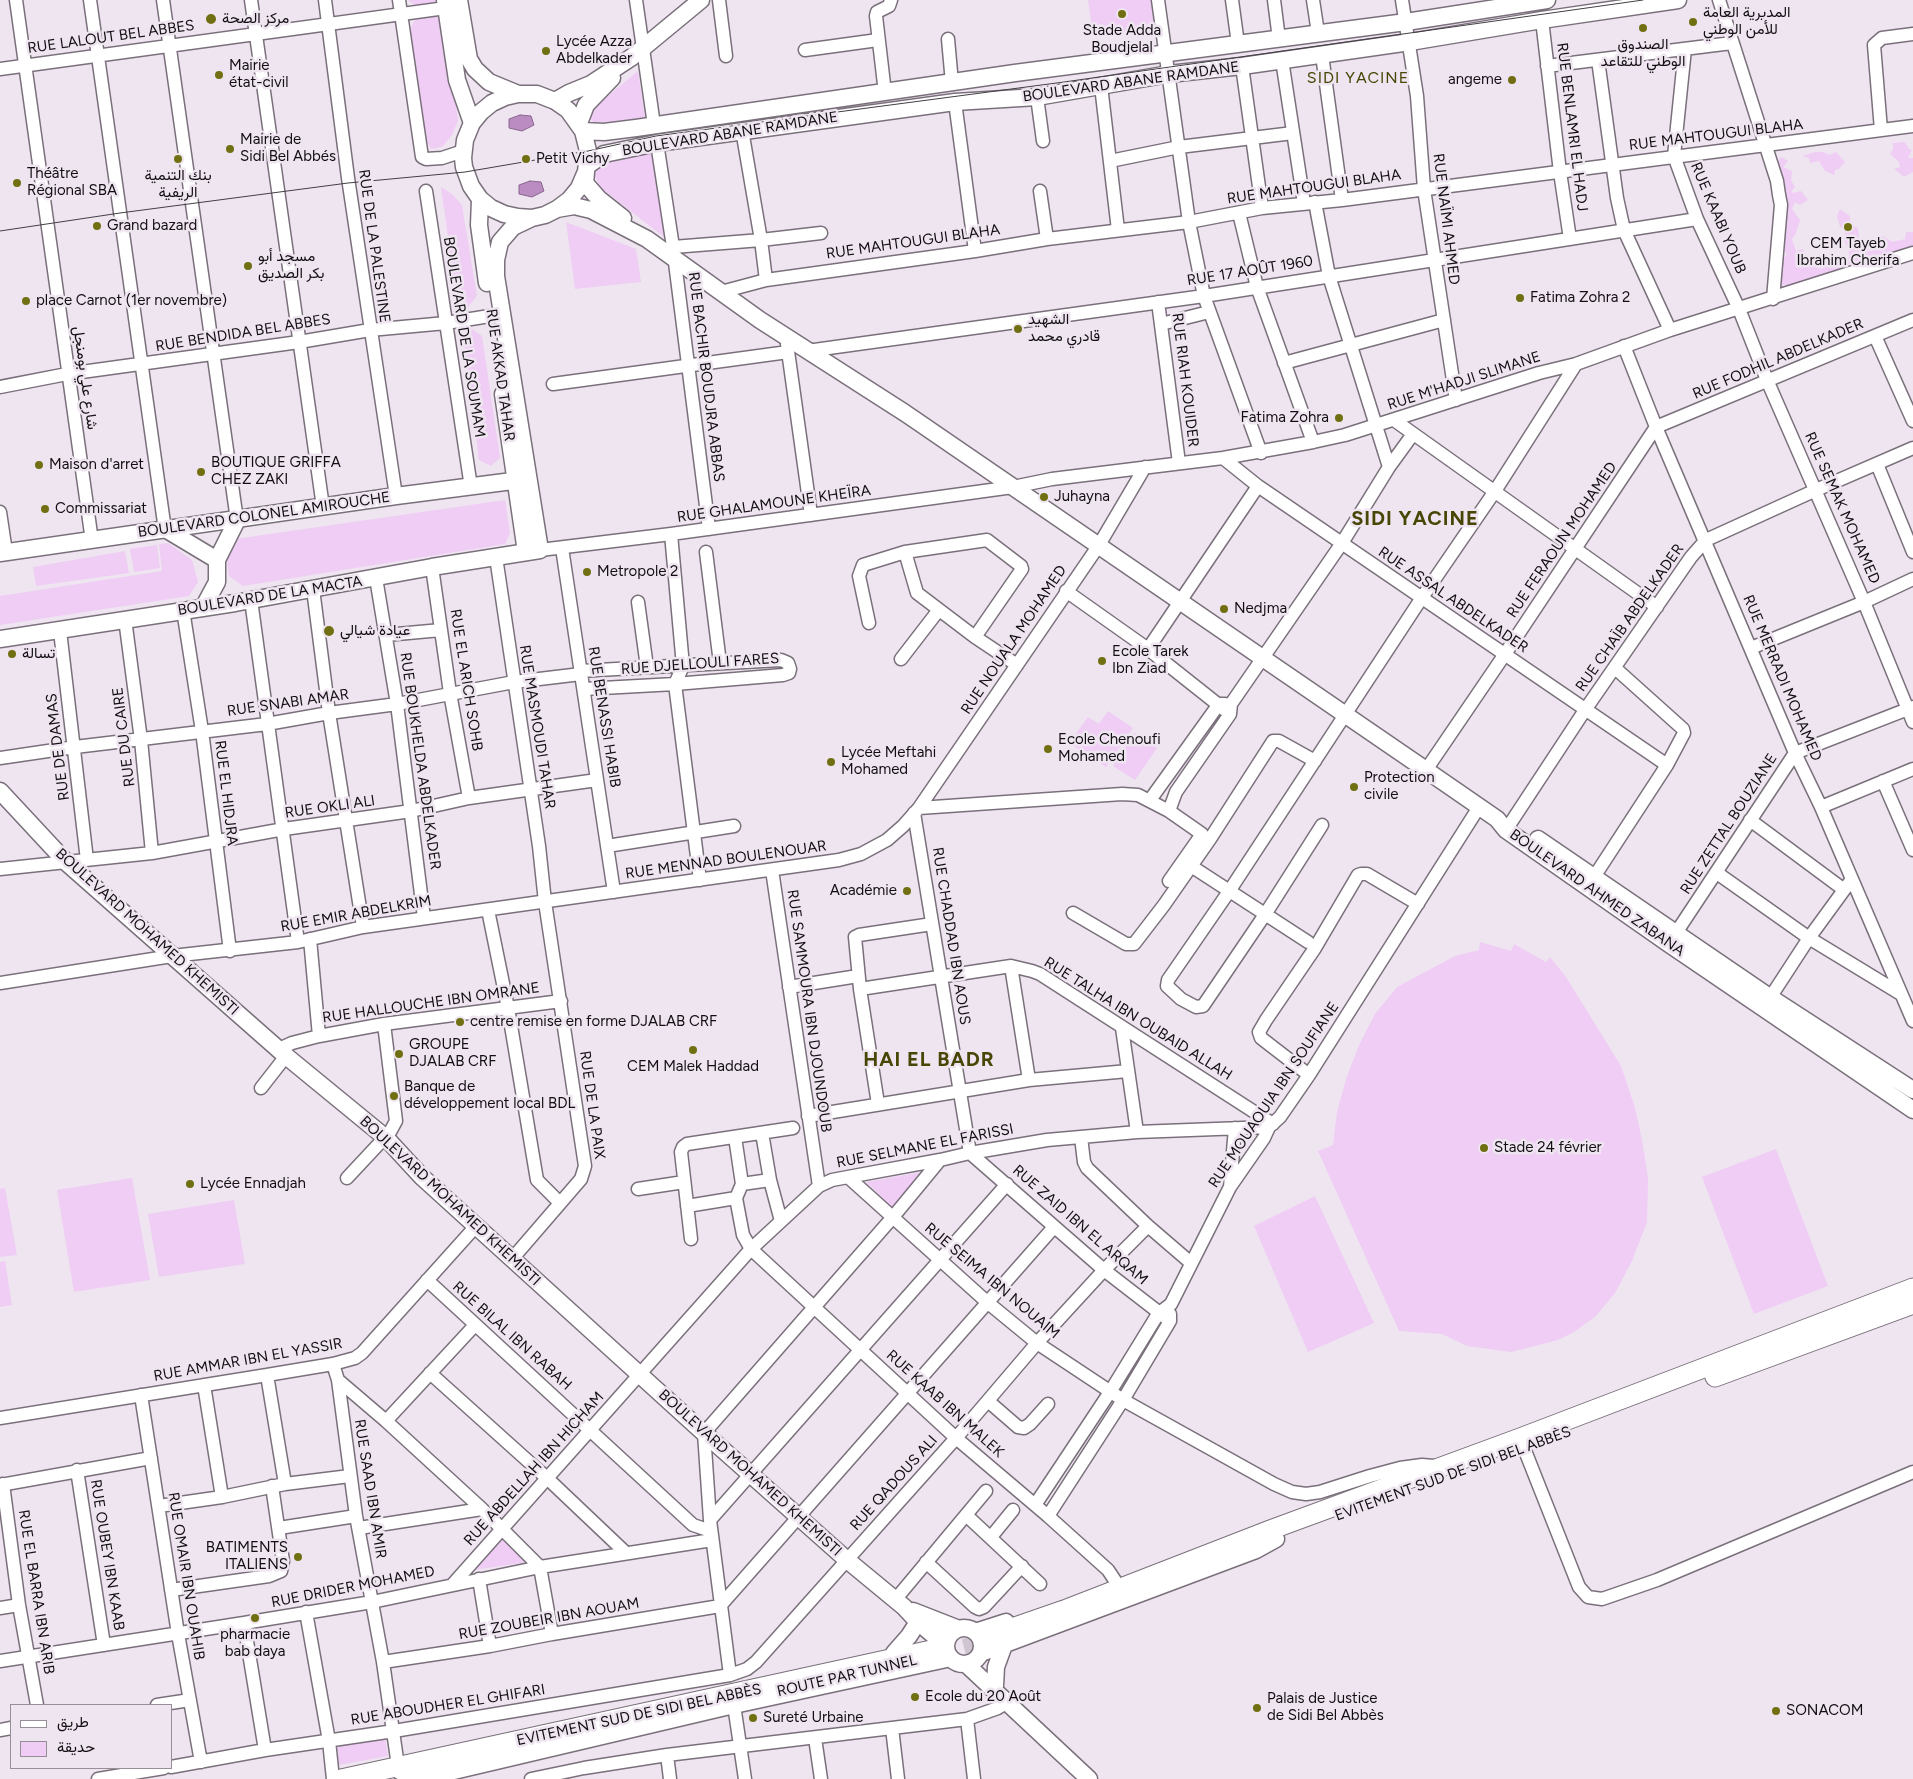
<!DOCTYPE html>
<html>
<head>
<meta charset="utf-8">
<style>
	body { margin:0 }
	#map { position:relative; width:1913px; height:1779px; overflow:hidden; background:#efe5f1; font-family:Figtree,Vazirmatn,sans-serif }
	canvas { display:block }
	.legend { position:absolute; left:10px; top:1704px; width:162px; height:65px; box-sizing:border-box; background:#efe5f1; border:1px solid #978f98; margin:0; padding:6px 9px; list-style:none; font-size:15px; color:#120e12 }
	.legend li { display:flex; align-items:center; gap:10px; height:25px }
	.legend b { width:25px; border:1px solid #978f98 }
</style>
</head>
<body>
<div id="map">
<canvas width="1913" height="1779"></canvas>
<ul class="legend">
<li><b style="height:6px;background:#fff"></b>طريق</li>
<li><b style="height:14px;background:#efcdf4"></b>حديقة</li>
</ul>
</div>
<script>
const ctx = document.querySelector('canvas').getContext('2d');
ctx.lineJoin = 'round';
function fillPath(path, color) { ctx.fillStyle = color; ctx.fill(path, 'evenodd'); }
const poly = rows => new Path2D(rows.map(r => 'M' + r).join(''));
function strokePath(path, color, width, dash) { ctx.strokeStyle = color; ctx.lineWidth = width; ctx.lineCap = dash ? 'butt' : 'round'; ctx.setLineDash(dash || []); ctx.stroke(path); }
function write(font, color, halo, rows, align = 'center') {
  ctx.font = font + ' Figtree,Vazirmatn,sans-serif'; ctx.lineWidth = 5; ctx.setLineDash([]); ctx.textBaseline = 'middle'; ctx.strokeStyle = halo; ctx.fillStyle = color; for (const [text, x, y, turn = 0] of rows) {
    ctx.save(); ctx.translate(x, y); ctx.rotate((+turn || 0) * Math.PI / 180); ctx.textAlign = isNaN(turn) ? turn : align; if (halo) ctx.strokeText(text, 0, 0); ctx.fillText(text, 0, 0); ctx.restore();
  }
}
const green = poly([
	[408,0,436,0,434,3,418,8],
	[1088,0,1152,0,1156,29,1093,36],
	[435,15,445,23,458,121,452,135,442,147,431,149,424,137,411,42,411,28,414,21,421,16],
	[638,71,645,118,594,123,589,116,592,109],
	[1905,142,1909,149,1912,150,1908,158,1913,158,1913,172,1904,177,1894,169,1900,167,1899,162,1890,154,1893,149,1893,143],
	[652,146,664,237,602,189,592,171,594,163],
	[1815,152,1823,152,1829,155,1836,152,1845,162,1839,169,1835,170,1834,175,1825,171,1819,161,1810,163,1809,158,1802,156],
	[1781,157,1788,161,1783,167,1792,171,1791,180,1795,187,1792,191,1792,193,1801,191,1808,200,1800,205,1795,202,1792,209,1800,220,1796,233,1792,239,1796,251,1803,249,1806,255,1818,258,1812,266,1822,269,1830,262,1841,262,1849,257,1849,250,1843,238,1847,229,1840,227,1837,216,1840,209,1850,216,1850,224,1858,228,1860,248,1863,252,1875,250,1871,244,1883,236,1892,242,1905,239,1906,232,1913,232,1913,248,1907,248,1902,253,1896,251,1886,259,1880,259,1879,256,1855,265,1849,264,1842,271,1829,272,1818,278,1786,288,1785,284,1780,287,1779,270,1784,269,1778,260,1787,256,1785,251,1778,246,1782,215,1788,210,1783,208,1787,199,1783,187,1785,182,1781,176,1781,169,1776,163],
	[441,187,452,194,462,205,477,296,468,307,457,301],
	[566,222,636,249,641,282,575,289],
	[471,328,482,336,500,458,491,466,479,460,463,336],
	[505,500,510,533,505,544,243,586,229,576,226,553,235,539],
	[168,543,192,560,198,582,189,596,0,625,0,596,162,571,159,544],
	[157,545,160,568,134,572,130,549],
	[125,551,129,573,36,586,33,567],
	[1108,711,1133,728,1106,767,1069,743,1088,717,1099,724],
	[1134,733,1157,748,1135,780,1113,766],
	[1480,942,1511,951,1514,944,1546,962,1550,957,1566,977,1621,1066,1635,1108,1642,1140,1648,1178,1647,1222,1632,1261,1615,1293,1596,1316,1574,1332,1558,1340,1511,1352,1467,1346,1442,1334,1399,1331,1318,1151,1333,1145,1337,1112,1347,1076,1360,1043,1375,1014,1397,987,1455,956,1479,950],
	[1776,1149,1828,1286,1754,1314,1702,1177],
	[923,1172,892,1207,866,1182],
	[132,1178,150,1280,74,1292,57,1190],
	[5,1188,17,1255,0,1257,0,1189],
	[1315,1196,1374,1323,1308,1352,1254,1226],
	[234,1200,245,1264,159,1277,148,1214],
	[5,1261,12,1305,0,1307,0,1262],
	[505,1537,528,1562,474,1570],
	[384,1733,388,1756,339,1765,336,1741]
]);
const water = poly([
	[520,115,531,116,534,125,522,131,509,128,509,119,520,115],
	[530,181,541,182,544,191,532,197,519,194,519,185,530,181]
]);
const highwayTunnel = poly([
	[937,1655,993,1641]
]);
const minor = poly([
	[16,0,92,541],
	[90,0,165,530],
	[163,0,237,520],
	[251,0,323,507],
	[325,0,348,178,396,496],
	[399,0,422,157,426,159,442,158,463,151],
	[636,0,654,125],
	[719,0,726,56],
	[1158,0,1189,222,1204,296,1261,453],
	[1232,0,1238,44],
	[1274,0,1279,39],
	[1313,0,1318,33],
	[1402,0,1417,96,1424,189,1456,400],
	[1719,0,1777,181,1779,195,1781,205,1773,299],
	[1542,20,1560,172,1570,239],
	[948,39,952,83],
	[1685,49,1674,156,1697,219,1739,309,1767,380,1864,602,1913,722],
	[805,50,878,40],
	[1322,55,1342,200],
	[1282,60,1304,203],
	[1598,60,1617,198,1624,230,1670,330],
	[1242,66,1262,208],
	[1547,66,1732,43],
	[0,69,453,7],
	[1101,86,1118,230],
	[885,93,876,16,877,12,889,6,891,0],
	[1037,97,1043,141],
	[955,102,975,251],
	[742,130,761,240,766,280],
	[1881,130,1874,45,1882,38,1913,34],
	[657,143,673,247,709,529],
	[1110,161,1179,147,1293,133],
	[426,191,471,487],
	[1040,191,1047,239],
	[1315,202,1329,276,1389,467],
	[1239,213,1257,287,1313,442],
	[673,247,761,240,821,233],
	[721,292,766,280,975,251,1047,239,1189,222,1262,208,1342,200,1913,126],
	[1158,302,1179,463],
	[1161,324,1209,312],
	[1875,336,1913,421],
	[787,344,811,515],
	[1624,346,1656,427,1795,753,1821,807,1913,1021],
	[807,351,1204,296,1697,219],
	[1284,363,1444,320],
	[553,384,788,352],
	[0,387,67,374,299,342,370,330,446,323,502,314],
	[1394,420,1657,607],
	[1223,458,1258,486,1667,765],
	[1877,464,1913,552],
	[0,512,6,552],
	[671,534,683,666,675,684,700,880],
	[562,548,614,892],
	[540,550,671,534,1013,487,1052,479,1223,458,1313,442,1345,435,1539,373,1576,364,1670,330,1913,253],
	[706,552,720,663],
	[905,552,917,593,975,637,1017,665],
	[496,557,539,846,545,902,585,1166,581,1179,512,1259],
	[432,567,450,693,469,798],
	[376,578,397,704,424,918],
	[313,589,329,713,363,927],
	[1066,591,1148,649,1230,714],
	[251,600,298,942],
	[638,602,647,667],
	[183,610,202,731,230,951],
	[125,619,141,740,152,853],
	[869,623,859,576,863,565,905,552,987,540,1021,566,1022,569,975,637],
	[60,631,87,860],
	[386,635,441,630],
	[1751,648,1864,602,1913,579],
	[1148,649,1258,486],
	[901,659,938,611],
	[580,671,781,660,788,663,790,669,789,673,783,675,675,684,584,689],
	[0,758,75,747,267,724,329,713,397,704,514,682,581,674],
	[1426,770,1505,654,1656,427,1913,320],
	[1883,781,1913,850],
	[1150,800,1219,704,1225,704],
	[1821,807,1913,769],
	[919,808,1122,794,1138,795,1169,811,1202,834,1169,881],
	[1169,811,1176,792,1230,714,1231,704,1342,543,1389,467,1413,434],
	[914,813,970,1153,1104,1270,1170,1321],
	[1750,820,1843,889],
	[1322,825,1266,913,1203,1006,1196,1007,1181,999,1167,986,1168,980,1230,890,1421,599,1495,491,1576,364],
	[1506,830,1585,710,1691,557,1706,540,1816,490,1913,448],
	[607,846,734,826],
	[1191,866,1308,942],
	[0,869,152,853,284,829,411,811,469,798,597,780],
	[772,870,819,1186],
	[1717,873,1809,938,1901,994],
	[1594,877,1667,765,1684,733,1683,729,1615,668],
	[488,910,508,1008,537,1180,560,1203],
	[1073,913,1126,944,1134,944,1164,905,1210,839,1273,741,1279,741,1315,761],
	[310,939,319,1036],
	[1672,939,1795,753,1913,707],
	[1011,966,1029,1080],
	[0,983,172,956,298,942,363,927,839,860,861,854,887,840,903,826,919,808,1099,545,1145,467],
	[789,987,858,976],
	[860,989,1011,966,1032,971,1040,974,1273,1124],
	[1766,1004,1809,938,1852,879],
	[1122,1028,1137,1132],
	[279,1049,292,1043,319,1036,384,1024,561,1001],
	[1309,1075,1261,1038,1259,1032,1266,1020,1315,948,1358,875,1361,874,1367,874,1418,904],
	[261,1088,286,1056],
	[878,1104,860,989,855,937,859,935,932,924],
	[808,1116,1029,1080,1128,1071],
	[762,1133,770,1180,781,1221],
	[735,1137,742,1184,736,1198],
	[1081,1137,1084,1162,1087,1168,1148,1226,1191,1263],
	[848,1177,987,1302,1037,1343,1123,1400,1274,1484,1292,1492,1306,1494,1320,1492,1370,1476,1400,1468,1422,1465,1434,1466],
	[347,1178,390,1132,396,1121,384,1024],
	[742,1184,770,1180],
	[1230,1187,1235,1128],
	[638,1189,684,1182],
	[687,1206,736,1198,743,1235,751,1249,956,1438,1048,1516,1108,1570,1116,1582],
	[691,1239,681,1152,683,1147,687,1144,793,1128],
	[427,1280,693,1525,711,1531],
	[333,1364,338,1380,356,1516,383,1662,399,1773],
	[430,1373,548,1479,626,1553],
	[267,1375,285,1484],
	[338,1380,386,1421,482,1509,540,1567,552,1634],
	[204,1385,222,1497],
	[141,1395,178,1634,201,1762],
	[988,1401,1018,1427,1024,1428,1030,1424,1048,1404],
	[0,1418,267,1375,333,1364,355,1358,362,1353,476,1226],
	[386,1421,475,1325],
	[1520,1438,1579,1587,1588,1597,1602,1599,1657,1580,1913,1472],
	[77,1470,104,1645],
	[3,1484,19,1605,37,1705],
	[0,1485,151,1458],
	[1035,1505,1110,1392,1158,1314,1171,1304,1230,1187,1264,1138,1269,1127,1280,1117,1309,1075,1479,807],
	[159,1506,222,1497,285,1484,350,1476],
	[966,1515,1040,1584],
	[1048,1516,1123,1400,1170,1321,1170,1314],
	[710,1520,1007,1184],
	[279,1528,356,1516],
	[359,1528,482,1509],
	[991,1537,1013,1510],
	[926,1562,975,1607,979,1609,984,1607,1022,1566],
	[479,1579,490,1646],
	[453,1584,751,1249,819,1186,832,1180,848,1177,940,1160,970,1153,1047,1140,1137,1132,1269,1127],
	[171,1590,269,1576,281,1571,283,1561,272,1486],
	[895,1600,986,1491],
	[0,1608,19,1605],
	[306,1612,329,1741,333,1779],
	[244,1623,265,1750],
	[0,1661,244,1623,372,1602,540,1567,712,1540],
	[383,1662,490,1646,552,1634,720,1606,1054,1227],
	[730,1675,710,1520,704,1433,893,1217,940,1160],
	[157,1705,190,1700],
	[734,1705,745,1779],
	[967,1719,974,1779],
	[892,1728,898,1779],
	[0,1730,11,1728],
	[815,1738,821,1779],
	[667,1755,670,1779],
	[171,1767,265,1750,394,1731,730,1675,747,1669,756,1662,956,1438,1037,1343,1104,1270,1148,1226],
	[98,1779,164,1768],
	[531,1779,584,1768,667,1755,967,1719,998,1708,1006,1703]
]);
const major = poly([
	[445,0,457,80,472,123],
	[459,0,469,59,475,69,489,82,518,94],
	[555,101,569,93,591,84,632,57,701,0],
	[579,123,586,105,612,78],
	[583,131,604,132,636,128,1015,73,1406,22,1547,0],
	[587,166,604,154,657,143,955,102,1037,97,1169,74,1242,66,1410,42,1542,20,1678,0],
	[585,174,579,188,569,200,557,209,545,215,532,218,518,217,504,214,491,208,480,199,471,186,464,167,463,158,465,140,472,123,481,112,492,103,505,97,518,94,537,94,555,101,568,110,583,131,588,151,585,183,599,199,623,218],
	[480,199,479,225,487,283],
	[557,209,574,206,591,210,647,239,760,320,905,413,1426,770,1497,819,1506,830,1669,944,1913,1110],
	[503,394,526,552],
	[167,530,217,560],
	[0,553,396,496,528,479],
	[203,608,217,582,217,560,237,520],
	[0,639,235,603,432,567,540,550,496,276,496,260,500,242,513,227,532,218],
	[0,791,67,863,286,1056,386,1138,422,1177,704,1433,847,1560,904,1607,918,1622,932,1634,947,1641],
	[1538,839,1771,998,1913,1090],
	[913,1611,959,1629],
	'946 1646a18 18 0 1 1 36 0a18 18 0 1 1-36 0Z',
	[975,1632,1006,1622],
	[894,1653,909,1636,918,1622],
	[981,1653,1256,1550,1276,1539],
	[966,1664,1089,1779],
	[995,1686,996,1667,1004,1645],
	[424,1778,734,1705,951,1658]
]);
const highway = poly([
	[1715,1377,1913,1304],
	[992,1635,1064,1610,1270,1530,1520,1438,1913,1288],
	[341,1779,936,1649],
	[407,1779,437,1770]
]);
const tram = poly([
	[0,231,120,213,348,183,465,172,588,151,656,136,1064,82,1643,0]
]);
const markers = [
	[1122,14,5,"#706f11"],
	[211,19,6,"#706f11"],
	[1693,22,5,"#706f11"],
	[1643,28,5,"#706f11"],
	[546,51,5,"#706f11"],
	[219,75,5,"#706f11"],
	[1512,80,5,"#706f11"],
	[230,149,5,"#706f11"],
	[178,159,5,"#706f11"],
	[526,159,5,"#706f11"],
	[17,183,5,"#706f11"],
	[97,226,5,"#706f11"],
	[1848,227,5,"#706f11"],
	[248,266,5,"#706f11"],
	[1520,298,5,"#706f11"],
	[26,301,5,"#706f11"],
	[1018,329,5,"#706f11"],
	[1339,418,5,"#706f11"],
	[39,465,5,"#706f11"],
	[201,472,5,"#706f11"],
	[1044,497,5,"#706f11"],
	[45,509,5,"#706f11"],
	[587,572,5,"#706f11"],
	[1224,609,5,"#706f11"],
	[329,631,6,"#706f11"],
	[12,654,5,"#706f11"],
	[1102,661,5,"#706f11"],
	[1048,749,5,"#706f11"],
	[831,762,5,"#706f11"],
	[1354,787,5,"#706f11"],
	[907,891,5,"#706f11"],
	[460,1022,5,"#706f11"],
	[693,1050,5,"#706f11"],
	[399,1054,5,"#706f11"],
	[394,1096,5,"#706f11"],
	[1484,1148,5,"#706f11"],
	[190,1184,5,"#706f11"],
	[298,1557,5,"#706f11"],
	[255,1618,5,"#706f11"],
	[915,1697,5,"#706f11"],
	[1257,1708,5,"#706f11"],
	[1776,1711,5,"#706f11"],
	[753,1718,5,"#706f11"]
];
const poiNames = [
	["المديرية العامة",1703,13],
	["للأمن الوطني",1703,30],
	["مركز الصحة",222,19],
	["Stade Adda",1122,31,"center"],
	["Boudjelal",1122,48,"center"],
	["Lycée Azza",556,42],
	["Abdelkader",556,59],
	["الصندوق",1643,45,"center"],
	["الوطني للتقاعد",1643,62,"center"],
	["Mairie",229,66],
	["état-civil",229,83],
	["angeme",1502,80,"right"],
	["Mairie de",240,140],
	["Sidi Bel Abbés",240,157],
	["Petit Vichy",536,159],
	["Théâtre",27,174],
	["Régional SBA",27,191],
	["بنك التنمية",178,176,"center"],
	["الريفية",178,193,"center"],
	["Grand bazard",107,226],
	["CEM Tayeb",1848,244,"center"],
	["Ibrahim Cherifa",1848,261,"center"],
	["مسجد أبو",258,257],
	["بكر الصديق",258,274],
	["Fatima Zohra 2",1530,298],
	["place Carnot (1er novembre)",36,301],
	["الشهيد",1028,320],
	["قادري محمد",1028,337],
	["Fatima Zohra",1329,418,"right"],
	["BOUTIQUE GRIFFA",211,463],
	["CHEZ ZAKI",211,480],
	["Maison d'arret",49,465],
	["Juhayna",1054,497],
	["Commissariat",55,509],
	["Metropole 2",597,572],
	["Nedjma",1234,609],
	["عيادة شيالي",340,631],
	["Ecole Tarek",1112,652],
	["Ibn Ziad",1112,669],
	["تسالة",22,654],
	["Ecole Chenoufi",1058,740],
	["Mohamed",1058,757],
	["Lycée Meftahi",841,753],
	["Mohamed",841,770],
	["Protection",1364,778],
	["civile",1364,795],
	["Académie",897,891,"right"],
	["centre remise en forme DJALAB CRF",470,1022],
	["GROUPE",409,1045],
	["DJALAB CRF",409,1062],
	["CEM Malek Haddad",693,1067,"center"],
	["Banque de",404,1087],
	["développement local BDL",404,1104],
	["Stade 24 février",1494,1148],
	["Lycée Ennadjah",200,1184],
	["BATIMENTS",288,1548,"right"],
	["ITALIENS",288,1565,"right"],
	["pharmacie",255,1635,"center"],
	["bab daya",255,1652,"center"],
	["Ecole du 20 Août",925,1697],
	["Palais de Justice",1267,1699],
	["de Sidi Bel Abbès",1267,1716],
	["SONACOM",1786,1711],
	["Sureté Urbaine",763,1718]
];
const streetNames = [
	["RUE LALOUT BEL ABBES",111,37,-8],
	["BOULEVARD ABANE RAMDANE",1131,82,-8],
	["RUE BENLAMRI EL HADJ",1572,127,83],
	["BOULEVARD ABANE RAMDANE",730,134,-9],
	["RUE MAHTOUGUI BLAHA",1716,135,-7],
	["RUE MAHTOUGUI BLAHA",1314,187,-8],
	["RUE KAABI YOUB",1718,218,67],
	["RUE NAÏMI AHMED",1446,219,83],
	["RUE MAHTOUGUI BLAHA",913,242,-8],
	["RUE DE LA PALESTINE",374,246,82],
	["RUE 17 AOÛT 1960",1250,271,-9],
	["RUE BENDIDA BEL ABBES",243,333,-9],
	["BOULEVARD DE LA SOUMAM",464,337,81],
	["RUE FODHIL ABDELKADER",1778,359,-23],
	["RUE AKKAD TAHAR",500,375,82],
	["RUE BACHIR BOUDJRA ABBAS",706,377,83],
	["شارع علي بومنجل",85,378,82],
	["RUE RIAH KOUIDER",1185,380,83],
	["RUE M'HADJI SLIMANE",1464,381,-18],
	["RUE GHALAMOUNE KHEÏRA",774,504,-8],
	["RUE SEMAK MOHAMED",1842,508,66],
	["BOULEVARD COLONEL AMIROUCHE",264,515,-8],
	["RUE FERAOUN MOHAMED",1562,540,-56],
	["BOULEVARD DE LA MACTA",270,596,-9],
	["RUE ASSAL ABDELKADER",1453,600,34],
	["RUE CHAÏB ABDELKADER",1630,618,-55],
	["RUE NOUALA MOHAMED",1014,640,-56],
	["RUE DJELLOULI FARES",700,664,-4],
	["RUE MERRADI MOHAMED",1782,678,67],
	["RUE EL ARICH SOHB",466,680,81],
	["RUE SNABI AMAR",288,703,-8],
	["RUE BENASSI HABIB",604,717,81],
	["RUE MASMOUDI TAHAR",537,727,81],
	["RUE DU CAIRE",124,737,-97],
	["RUE DE DAMAS",58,747,-97],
	["RUE BOUKHELDA ABDELKADER",420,761,82],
	["RUE EL HIDJRA",226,793,83],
	["RUE OKLI ALI",330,807,-8],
	["RUE ZETTAL BOUZIANE",1729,824,-57],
	["RUE MENNAD BOULENOUAR",726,860,-8],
	["BOULEVARD AHMED ZABANA",1597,893,35],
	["RUE EMIR ABDELKRIM",356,914,-10],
	["BOULEVARD MOHAMED KHEMISTI",147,932,42],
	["RUE CHADDAD IBN AOUS",951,936,81],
	["RUE HALLOUCHE IBN OMRANE",431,1003,-8],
	["RUE SAMMOURA IBN DJOUNDOUB",809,1011,82],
	["RUE TALHA IBN OUBAID ALLAH",1138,1019,32],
	["RUE MOUAOUIA IBN SOUFIANE",1274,1095,-56],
	["RUE DE LA PAIX",592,1105,82],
	["RUE SELMANE EL FARISSI",925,1146,-11],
	["BOULEVARD MOHAMED KHEMISTI",450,1201,43],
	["RUE ZAID IBN EL ARQAM",1080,1225,41],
	["RUE SEIMA IBN NOUAIM",992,1281,40],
	["RUE BILAL IBN RABAH",512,1336,42],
	["RUE AMMAR IBN EL YASSIR",248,1360,-10],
	["RUE KAAB IBN MALEK",945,1404,42],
	["RUE ABDELLAH IBN HICHAM",534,1469,-48],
	["BOULEVARD MOHAMED KHEMISTI",750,1473,42],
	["EVITEMENT SUD DE SIDI BEL ABBÈS",1453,1474,-20],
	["RUE QADOUS ALI",894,1483,-48],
	["RUE SAAD IBN AMIR",370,1489,81],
	["RUE OUBEY IBN KAAB",107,1555,81],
	["RUE OMAIR IBN OUAHIB",186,1576,81],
	["RUE DRIDER MOHAMED",353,1587,-11],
	["RUE EL BARRA IBN ARIB",36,1592,81],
	["RUE ZOUBEIR IBN AOUAM",549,1619,-10],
	["ROUTE PAR TUNNEL",847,1676,-13],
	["RUE ABOUDHER EL GHIFARI",448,1705,-9],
	["EVITEMENT SUD DE SIDI BEL ABBÈS",639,1715,-12]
];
const neighbourhoodNames = [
	["SIDI YACINE",1358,78]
];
const districtNames = [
	["SIDI YACINE",1415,519],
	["HAI EL BADR",929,1060]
];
fillPath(green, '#efcdf4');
fillPath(water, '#bb8cc2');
strokePath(water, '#88668d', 1);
strokePath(highwayTunnel, '#cec5d0', 19, [19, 9]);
strokePath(minor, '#7a707b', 15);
strokePath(major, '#7a707b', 19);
strokePath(highway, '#7a707b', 21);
strokePath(minor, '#fff', 12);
strokePath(major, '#fff', 16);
strokePath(highway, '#fff', 19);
strokePath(tram, '#433e44', 1);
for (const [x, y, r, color] of markers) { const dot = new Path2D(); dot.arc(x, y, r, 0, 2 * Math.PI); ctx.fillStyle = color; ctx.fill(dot); strokePath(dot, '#efe5f1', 2); }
write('15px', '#120e12', '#efe5f1', poiNames, 'left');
write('15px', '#120e12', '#efe5f1', streetNames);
ctx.letterSpacing = '1px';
write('16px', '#474605', '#efe5f1', neighbourhoodNames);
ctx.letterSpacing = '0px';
ctx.letterSpacing = '1px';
write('bold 20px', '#474605', '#efe5f1', districtNames);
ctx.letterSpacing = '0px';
</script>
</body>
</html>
